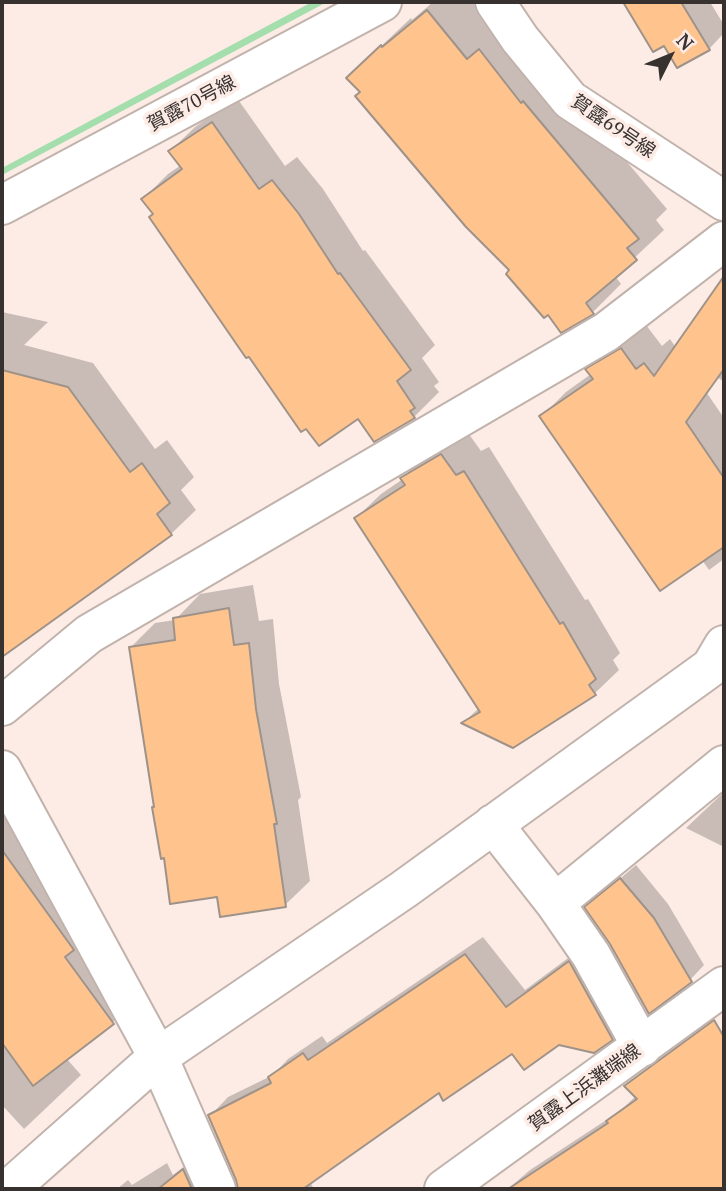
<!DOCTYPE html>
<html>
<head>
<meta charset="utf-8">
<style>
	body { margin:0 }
	#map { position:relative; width:726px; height:1191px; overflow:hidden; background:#fcece5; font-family:"PT Serif",serif }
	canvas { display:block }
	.frame { position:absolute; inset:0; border:4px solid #37312f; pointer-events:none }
	.north { position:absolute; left:635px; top:21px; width:70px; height:70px; -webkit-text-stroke:5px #fcece5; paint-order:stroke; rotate:47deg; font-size:19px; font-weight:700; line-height:28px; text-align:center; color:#37312f }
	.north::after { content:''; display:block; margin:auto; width:24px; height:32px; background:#37312f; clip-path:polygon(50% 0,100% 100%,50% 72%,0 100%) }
</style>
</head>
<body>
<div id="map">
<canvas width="726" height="1191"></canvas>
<div class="frame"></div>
<div class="north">N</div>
</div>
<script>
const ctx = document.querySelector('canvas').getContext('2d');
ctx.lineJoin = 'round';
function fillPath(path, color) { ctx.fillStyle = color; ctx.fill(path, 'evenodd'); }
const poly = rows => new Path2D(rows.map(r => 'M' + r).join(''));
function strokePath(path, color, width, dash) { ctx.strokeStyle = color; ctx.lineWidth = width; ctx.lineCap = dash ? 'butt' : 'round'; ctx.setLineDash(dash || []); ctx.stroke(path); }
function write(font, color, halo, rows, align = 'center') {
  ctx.font = font + ' "PT Serif","Noto Sans JP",serif'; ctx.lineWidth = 7; ctx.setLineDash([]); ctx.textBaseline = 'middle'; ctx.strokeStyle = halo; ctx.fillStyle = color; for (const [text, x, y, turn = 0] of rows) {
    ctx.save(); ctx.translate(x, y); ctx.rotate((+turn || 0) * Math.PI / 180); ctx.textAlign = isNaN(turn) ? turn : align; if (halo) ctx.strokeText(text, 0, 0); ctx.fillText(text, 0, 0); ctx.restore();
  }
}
const green = poly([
	[312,2,327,2,2,175,2,168]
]);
const shadow = poly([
	[433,2,472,2,496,32,552,74,667,209,656,220,664,230,615,276,621,284,593,312,561,331,548,312,362,92,377,50,411,18,412,20],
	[629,2,710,2,724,25,724,33,709,49,626,5],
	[237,98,285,166,297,157,323,189,363,251,365,250,435,345,422,358,439,382,434,386,439,392,414,417,375,440,359,416,155,213,143,199,168,174,181,165,170,151,195,127],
	[724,279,724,382,676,347],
	[2,312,48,322,24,345,93,363,155,449,167,440,194,477,181,490,196,510,171,534,2,655],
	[646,325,662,346,670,339,724,418,724,559,709,570,702,560,542,416,566,392,591,374,588,370,612,345],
	[466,430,481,451,489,447,585,600,588,599,620,653,613,660,619,670,594,694,464,722,479,708,356,518,381,494,403,479,402,478,427,454],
	[253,585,259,621,273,619,279,684,301,797,298,800,310,881,285,905,218,895,156,806,131,647,155,623,175,620,200,594],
	[724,792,724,847,686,828],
	[2,808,139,996,113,1022,66,1058,81,1075,24,1129,2,1105],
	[636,865,668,904,704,965,690,980,587,907],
	[483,937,525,990,587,944,630,1020,612,1038,559,1043,512,1052,440,1091,310,1182,314,1189,239,1189,238,1180,210,1116,228,1097,273,1075,288,1059,322,1036,327,1043],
	[724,1031,724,1189,508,1189,530,1170,620,1111,656,1077],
	[202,1153,222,1189,117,1189,128,1180,132,1185,167,1163,173,1175]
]);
const building = poly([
	[623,2,681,2,710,50,677,68,664,46,653,52,623,2],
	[427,10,467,59,479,49,521,103,523,101,639,239,627,248,637,260,586,303,594,314,561,333,548,315,544,318,506,274,509,270,466,227,355,96,360,92,346,78,381,45,382,47,427,10],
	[212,122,259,189,272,180,299,214,338,274,340,273,411,370,397,381,415,408,410,411,415,418,374,442,358,419,319,446,306,429,301,432,249,357,246,358,149,217,153,214,141,199,182,169,168,151,212,122],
	[724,276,724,369,686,422,724,478,724,547,660,591,539,416,593,379,585,369,621,348,636,369,644,363,654,376,724,276],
	[2,370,68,387,130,472,142,463,170,503,157,514,172,535,2,657,2,370],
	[441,454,456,475,464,471,560,624,563,622,596,679,589,685,596,695,513,748,461,723,480,712,354,518,405,485,400,478,441,454],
	[229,608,234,645,249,643,256,709,277,824,274,824,286,907,220,917,217,897,170,904,164,858,161,859,152,807,154,807,129,647,175,640,173,618,229,608],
	[2,850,74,950,65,957,114,1024,33,1086,2,1043,2,850],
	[620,878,654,918,692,982,649,1014,610,944,584,907,620,878],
	[465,954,506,1007,569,961,613,1040,594,1053,559,1045,524,1070,512,1054,443,1101,439,1093,303,1189,238,1189,236,1180,208,1115,271,1083,268,1077,303,1053,308,1060,465,954],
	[714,1020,724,1037,724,1189,508,1189,608,1123,606,1121,637,1099,624,1086,714,1020],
	[183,1169,192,1189,158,1189,183,1169]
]);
const minor = poly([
	[495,2,520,39,570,100,724,201],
	[2,205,382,2],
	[2,706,89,634,606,332,724,241],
	[2,770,158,1057,216,1189],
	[493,824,555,903,591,955,642,1047],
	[555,903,724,765],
	[9,1189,158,1057,403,890,711,667,724,645],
	[444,1189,724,986]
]);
const streetNames = [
	["賀露70号線",192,104,-28],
	["賀露69号線",613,127,34],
	["賀露上浜灘端線",585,1088,-36]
];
fillPath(green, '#a4dead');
fillPath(shadow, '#0003');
fillPath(building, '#ffc38e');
strokePath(building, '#9e9289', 2);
strokePath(minor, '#c1b2ac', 42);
strokePath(minor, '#fff', 38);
write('19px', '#37312f', '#fcece5', streetNames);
</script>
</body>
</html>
